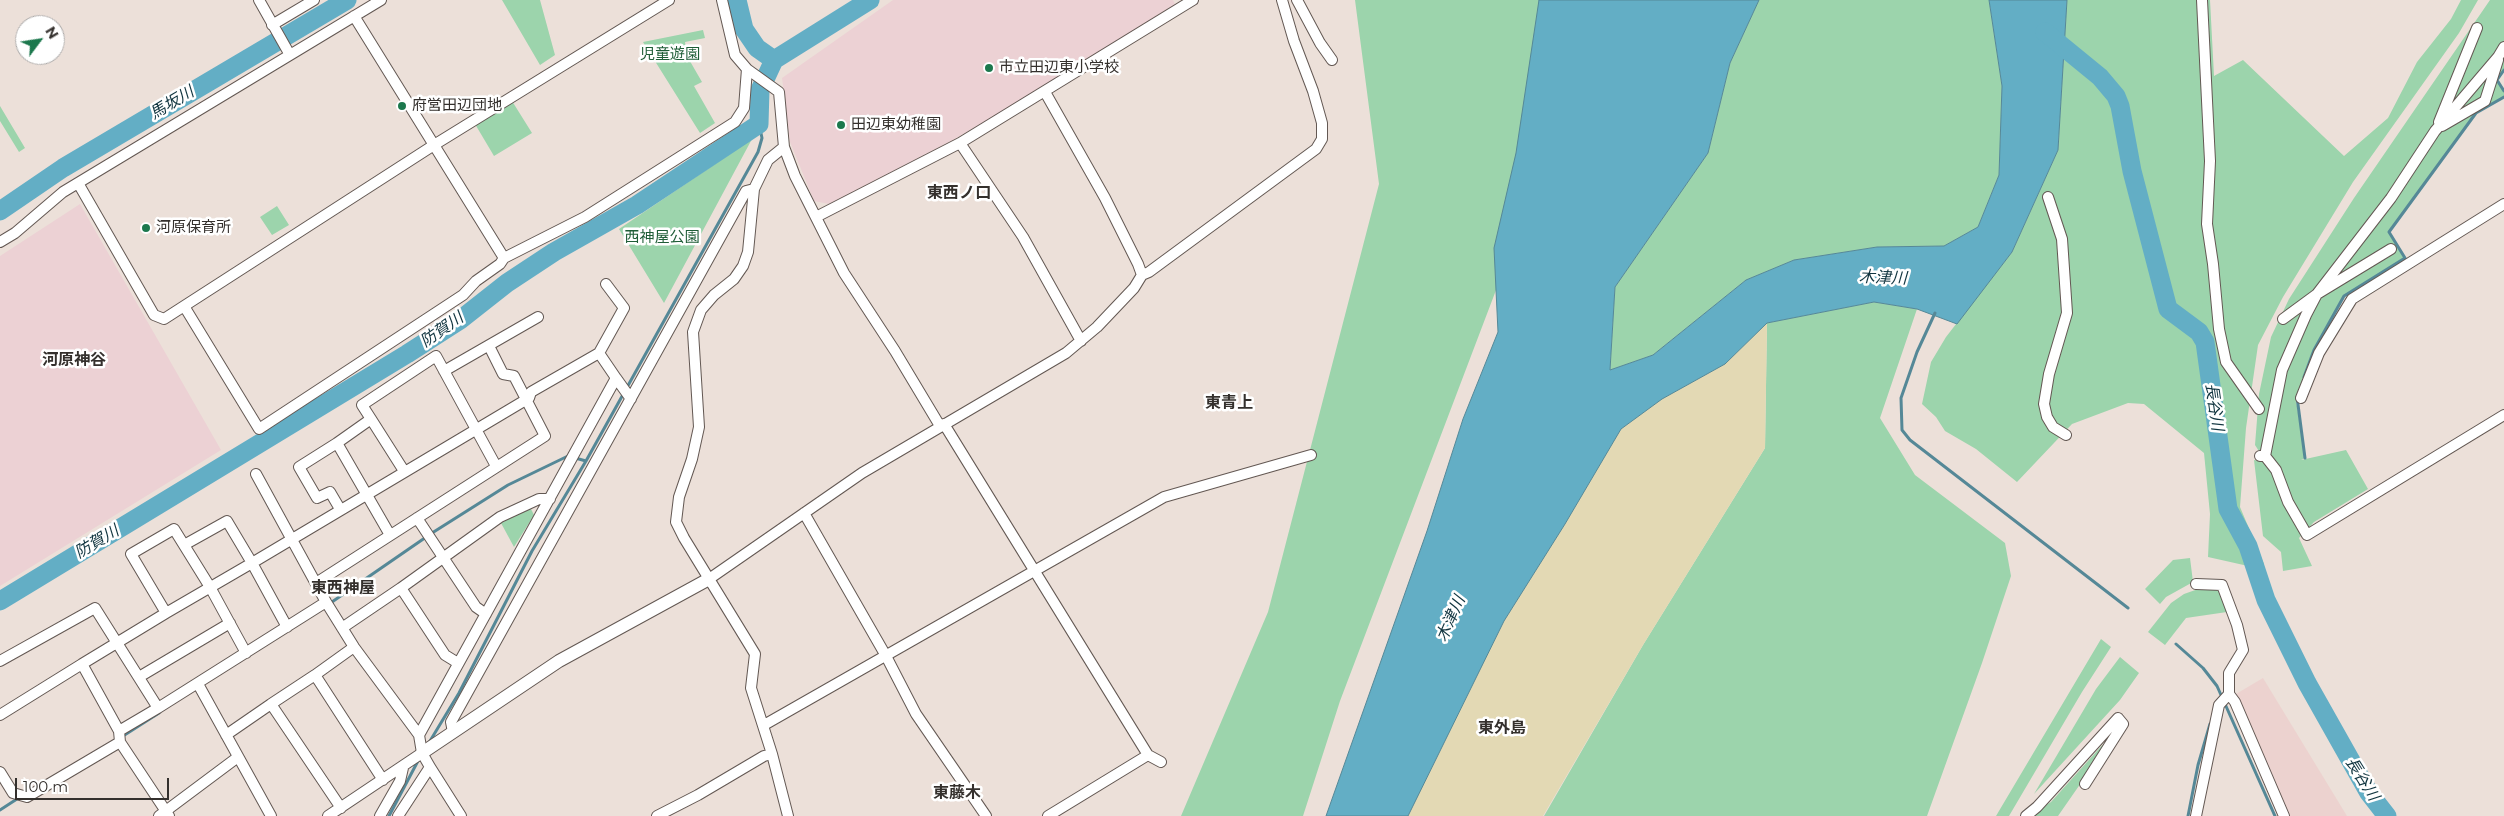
<!DOCTYPE html>
<html>
<head>
<meta charset="utf-8">
<style>
	body { margin:0 }
	#map { position:relative; width:2504px; height:816px; overflow:hidden; background:#ece0d9; font-family:Montserrat,sans-serif }
	canvas { display:block }
	.north { position:absolute; left:15px; top:15px; width:50px; height:50px; box-sizing:border-box; background:#fff; border:1px solid #aeacab; border-radius:50%; rotate:59deg; font-size:14px; font-weight:700; line-height:20px; text-align:center; color:#34302d }
	.north::after { content:''; display:block; margin:auto; width:18px; height:22px; background:#1c784d; clip-path:polygon(50% 0,100% 100%,50% 72%,0 100%) }
	.scale { position:absolute; left:15px; top:778px; width:154px; height:22px; box-sizing:border-box; border:2px solid #34302d; border-top:0; padding-left:6px; font-size:15px; line-height:18px; white-space:nowrap; color:#34302d; -webkit-text-stroke:4px #fff; paint-order:stroke }
</style>
</head>
<body>
<div id="map">
<canvas width="2504" height="816"></canvas>
<div class="north">N</div>
<div class="scale">100 m</div>
</div>
<script>
const ctx = document.querySelector('canvas').getContext('2d');
ctx.lineJoin = 'round';
function fillPath(path, color) { ctx.fillStyle = color; ctx.fill(path, 'evenodd'); }
const poly = rows => new Path2D(rows.map(r => 'M' + r).join(''));
function strokePath(path, color, width, dash) { ctx.strokeStyle = color; ctx.lineWidth = width; ctx.lineCap = dash ? 'butt' : 'round'; ctx.setLineDash(dash || []); ctx.stroke(path); }
function write(font, color, halo, rows, align = 'center') {
  ctx.font = font + ' Montserrat,"Noto Sans JP",sans-serif'; ctx.lineWidth = 5; ctx.setLineDash([]); ctx.textBaseline = 'middle'; ctx.strokeStyle = halo; ctx.fillStyle = color; for (const [text, x, y, turn = 0] of rows) {
    ctx.save(); ctx.translate(x, y); ctx.rotate((+turn || 0) * Math.PI / 180); ctx.textAlign = isNaN(turn) ? turn : align; if (halo) ctx.strokeText(text, 0, 0); ctx.fillText(text, 0, 0); ctx.restore();
  }
}
const industrial = poly([
	[2263,678,2347,816,2286,816,2236,694]
]);
const education = poly([
	[893,0,1173,0,1175,4,1046,86,953,140,829,204,814,201,790,142,782,78],
	[80,204,221,450,0,586,0,256]
]);
const green = poly([
	[502,0,540,0,555,55,540,65],
	[1355,0,1587,0,1594,32,1340,701,1303,816,1181,816,1268,612,1379,184],
	[1759,0,1989,0,2002,86,1999,175,1978,227,1944,246,1877,247,1794,260,1746,280,1653,355,1610,370,1615,287,1708,153,1730,63],
	[2067,0,2210,0,2214,76,2243,60,2344,156,2388,118,2417,62,2451,19,2461,0,2478,0,2459,33,2353,182,2283,297,2258,345,2246,428,2240,507,2264,564,2257,568,2208,557,2210,514,2204,453,2144,404,2128,403,2072,424,2017,482,1976,449,1945,431,1936,417,1922,404,1931,362,1946,337,2012,252,2058,150],
	[2490,0,2504,0,2504,70,2497,80,2504,91,2504,97,2476,113,2389,231,2405,258,2344,296,2314,350,2296,400,2305,458,2301,460,2346,450,2368,489,2314,522,2299,538,2312,566,2283,571,2281,552,2263,536,2254,460,2266,462,2255,445,2259,394,2271,337,2289,299,2354,198],
	[703,30,705,38,685,42,687,56,702,82,694,86,715,123,700,133,643,42],
	[512,101,532,133,494,156,475,124],
	[0,106,25,148,19,152,0,121],
	[752,139,664,303,619,229],
	[277,206,289,225,272,235,260,217],
	[1874,302,1917,309,1880,418,1915,475,2005,543,2011,576,1982,663,1927,816,1544,816,1643,645,1765,448,1767,323],
	[530,507,534,515,514,547,501,523],
	[2190,558,2193,582,2166,597,2160,604,2145,589,2173,560],
	[2201,588,2221,591,2227,612,2186,618,2165,645,2148,632,2171,603,2184,594],
	[2101,639,2111,647,2082,692,2009,816,1996,816],
	[2120,657,2139,673,2120,700,2034,794,2096,689],
	[2124,721,2058,816,2028,816,2051,802]
]);
const sand = poly([
	[1767,323,1765,448,1643,645,1543,816,1408,816,1504,621,1565,524,1621,429,1662,399,1725,364]
]);
const water = poly([
	[1539,0,1759,0,1730,63,1708,153,1615,287,1610,370,1653,355,1746,280,1794,260,1877,247,1944,246,1978,227,1999,175,2002,86,1989,0,2067,0,2058,150,2012,252,1957,324,1917,309,1874,302,1767,323,1725,364,1662,399,1621,429,1565,524,1504,621,1408,816,1326,816,1427,531,1463,419,1498,332,1494,248,1516,153,1539,0]
]);
const stream = poly([
	[2504,70,2497,80,2504,91],
	[1935,313,1917,352,1901,398,1902,430,1910,440,2128,608],
	[2304,377,2314,350,2344,296,2405,258,2389,232,2476,113,2504,97],
	[2297,397,2305,458],
	[329,604,432,533,508,485,568,456,586,461],
	[2176,644,2203,668,2217,686,2275,816],
	[123,736,159,713],
	[430,741,459,693,532,551,586,461,758,152,762,138,759,124],
	[0,810,20,797],
	[389,816,419,759],
	[2188,816,2198,765,2210,724]
]);
const river = poly([
	[737,0,744,29,757,48,774,60],
	[2045,32,2100,77,2116,96,2120,106,2132,171,2168,309,2199,332,2205,342,2228,509,2248,546,2266,600,2307,683,2369,793,2387,816],
	[774,60,870,0],
	[0,211,63,168,347,0],
	[0,601,407,354,460,320,507,283,554,252,637,205,747,132,759,124,760,90,774,60]
]);
const minor = poly([
	[259,0,290,55],
	[722,0,735,55,747,69],
	[1297,0,1320,43,1332,60],
	[2202,0,2210,161,2207,224,2213,264,2219,329,2226,362,2259,409],
	[354,16,504,258],
	[272,25,314,0],
	[2439,122,2477,28],
	[2442,126,2485,101,2498,60],
	[960,143,1023,237,1081,341],
	[78,183,154,315,164,319,434,145,669,0],
	[754,189,748,252,743,266,734,279,714,295,701,310,693,332,699,427,692,459,679,497,676,522,684,538,755,654,751,688,772,754,788,816],
	[2048,197,2062,239,2067,313,2049,374,2044,404,2047,417,2053,427,2066,435],
	[816,217,960,143,1193,0],
	[0,242,15,233,63,192,381,0],
	[1142,275,1149,272,1316,149,1322,139,1322,123,1313,91,1294,41,1282,0],
	[184,306,259,429,463,295,476,281,500,264,504,258,585,217,735,122,744,108,747,69,779,92,784,147,795,176,844,273,895,351,940,426],
	[2283,319,2317,294,2391,249],
	[444,371,538,317],
	[616,378,631,399],
	[2301,398,2319,353,2352,299,2504,204],
	[371,419,362,405,436,356,496,466],
	[944,424,1148,755,1161,762],
	[337,443,299,467,317,498,330,492,340,509],
	[2260,456,2265,456,2276,470,2288,502,2307,535,2504,415],
	[2265,456,2282,370,2306,315,2317,294,2391,198,2435,131,2498,57,2504,47],
	[256,474,326,602,354,647,419,735,422,753,430,767,398,816],
	[804,513,886,656,916,714,986,816],
	[417,518,476,607,486,614],
	[390,535,337,443,371,419,404,471],
	[709,579,862,473,1066,353,1097,327,1134,288,1142,275,1138,264,1105,198,1045,92],
	[316,583,545,436,514,376,503,374,489,346],
	[2196,584,2222,585,2237,625,2243,650,2229,673,2229,694,2235,702,2284,816],
	[166,613,252,563,227,521,184,545],
	[287,627,252,563,529,398,531,392,599,353,624,308,606,284],
	[342,628,401,588],
	[354,647,315,675,383,780],
	[0,661,95,608,158,708,326,602],
	[458,663,445,655,401,588,500,517,539,499,550,499],
	[82,664,166,613,131,554,174,529,210,587,246,653],
	[315,675,271,704,341,808],
	[139,677,230,623],
	[198,684,271,816],
	[158,708,119,731,120,742,169,816],
	[0,715,82,664,119,731],
	[764,725,1164,497,1311,455],
	[453,732,451,722,746,191,754,189,768,160,784,147],
	[226,735,271,704],
	[419,735,616,378,599,353],
	[430,767,461,816],
	[0,772,13,793,27,797,120,742],
	[159,816,238,757],
	[328,816,422,753],
	[380,816,400,781,403,768],
	[657,816,698,795,764,756,772,754],
	[1048,816,1148,755],
	[2026,816,2037,807,2118,718,2123,724,2085,784],
	[2196,816,2219,705,2229,694]
]);
const tertiary = poly([
	[422,753,559,661,709,579]
]);
const markers = [
	[989,68,5,"#1c784d"],
	[402,106,5,"#1c784d"],
	[841,125,5,"#1c784d"],
	[146,228,5,"#1c784d"]
];
const parkNames = [
	["児童遊園",670,55],
	["西神屋公園",662,238]
];
const poiNames = [
	["市立田辺東小学校",999,68],
	["府営田辺団地",412,106],
	["田辺東幼稚園",851,125],
	["河原保育所",156,228]
];
const waterNames = [
	["馬坂川",172,103,-31],
	["木津川",1883,278,2],
	["防賀川",442,330,-35],
	["長谷川",2214,407,82],
	["防賀川",97,542,-31],
	["木津川",1451,619,-66],
	["長谷川",2362,779,58]
];
const neighbourhoodNames = [
	["東西ノ口",959,193],
	["河原神谷",74,360],
	["東青上",1229,403],
	["東西神屋",343,588],
	["東外島",1502,728],
	["東藤木",957,793]
];
fillPath(industrial, '#ecd2cf');
fillPath(education, '#ecd1d4');
fillPath(green, '#9cd4ac');
fillPath(sand, '#e3d9b4');
fillPath(water, '#63aec5');
strokePath(water, '#558897', 1);
strokePath(stream, '#558897', 3);
strokePath(river, '#63aec5', 19);
strokePath(minor, '#635853', 12);
strokePath(tertiary, '#635853', 14);
strokePath(minor, '#fff', 10);
strokePath(tertiary, '#fff', 12);
for (const [x, y, r, color] of markers) { const dot = new Path2D(); dot.arc(x, y, r, 0, 2 * Math.PI); ctx.fillStyle = color; ctx.fill(dot); strokePath(dot, '#fff', 2); }
write('15px', '#1f5d37', '#fff', parkNames);
write('15px', '#34302d', '#fff', poiNames, 'left');
write('italic 16px', '#10343f', '#fff', waterNames);
write('bold 16px', '#34302d', '#fff', neighbourhoodNames);
</script>
</body>
</html>
